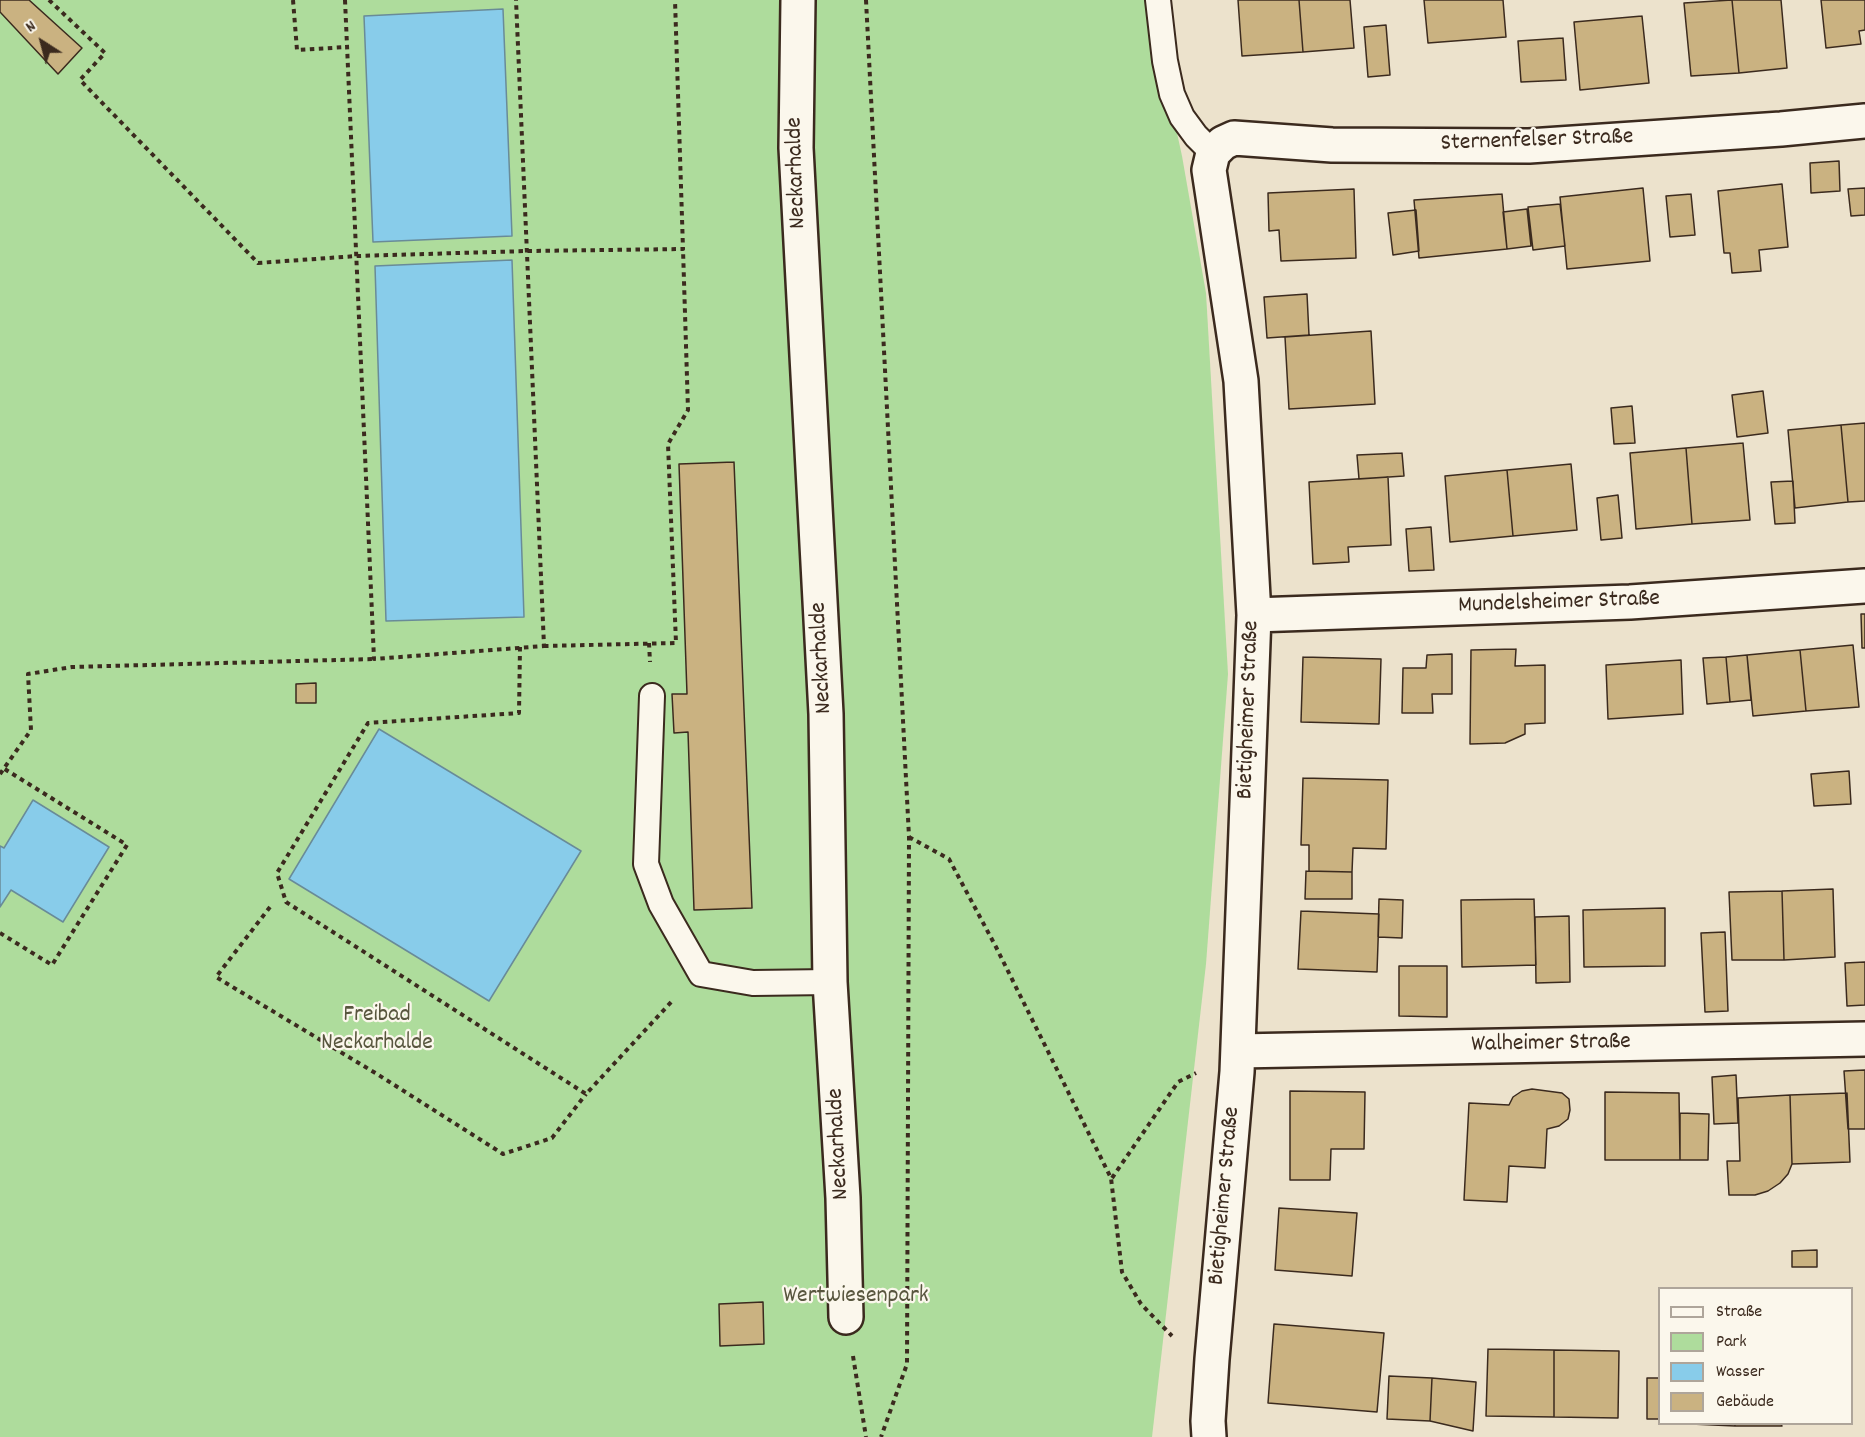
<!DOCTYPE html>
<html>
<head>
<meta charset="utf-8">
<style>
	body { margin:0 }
	#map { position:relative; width:1865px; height:1437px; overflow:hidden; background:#ece2cc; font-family:Dekko,sans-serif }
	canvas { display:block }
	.legend { position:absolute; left:1658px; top:1287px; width:195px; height:138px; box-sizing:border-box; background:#fbf7ec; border:2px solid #aea59a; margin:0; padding:8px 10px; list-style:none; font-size:18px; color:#3b2a1e }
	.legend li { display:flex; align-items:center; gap:12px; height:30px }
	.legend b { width:30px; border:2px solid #aea59a }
	.north { position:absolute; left:12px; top:12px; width:60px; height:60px; -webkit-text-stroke:4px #fbf7ec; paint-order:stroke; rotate:324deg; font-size:16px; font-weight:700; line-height:24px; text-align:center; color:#3b2a1e }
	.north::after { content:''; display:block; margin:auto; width:21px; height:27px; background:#3b2a1e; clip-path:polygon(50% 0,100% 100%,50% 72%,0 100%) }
</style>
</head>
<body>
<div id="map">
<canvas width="1865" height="1437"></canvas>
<ul class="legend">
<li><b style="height:8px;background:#fbf7ec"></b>Straße</li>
<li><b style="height:16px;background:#aedc9c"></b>Park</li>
<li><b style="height:16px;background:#88ccea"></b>Wasser</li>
<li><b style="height:16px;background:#cab281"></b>Gebäude</li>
</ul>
<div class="north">N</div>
</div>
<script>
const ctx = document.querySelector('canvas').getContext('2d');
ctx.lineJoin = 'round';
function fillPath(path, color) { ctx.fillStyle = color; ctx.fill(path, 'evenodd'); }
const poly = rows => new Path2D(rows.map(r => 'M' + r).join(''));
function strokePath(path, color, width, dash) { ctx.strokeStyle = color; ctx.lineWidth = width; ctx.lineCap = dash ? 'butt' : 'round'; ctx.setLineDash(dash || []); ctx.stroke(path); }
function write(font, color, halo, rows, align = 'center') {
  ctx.font = font + ' Dekko,sans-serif'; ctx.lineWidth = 4.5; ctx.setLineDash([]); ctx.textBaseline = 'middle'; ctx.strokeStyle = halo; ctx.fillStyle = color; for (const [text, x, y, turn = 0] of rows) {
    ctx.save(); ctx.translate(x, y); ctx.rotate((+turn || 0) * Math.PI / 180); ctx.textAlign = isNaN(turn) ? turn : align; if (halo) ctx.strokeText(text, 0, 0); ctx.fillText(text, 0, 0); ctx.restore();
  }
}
const green = poly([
	[0,0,1148,0,1182,156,1206,293,1228,674,1206,964,1152,1437,0,1437]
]);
const water = poly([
	[503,9,512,236,373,242,364,16,503,9],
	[512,260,524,617,386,621,375,266,512,260],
	[379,729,581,851,489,1001,289,879,379,729],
	[33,800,109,847,63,922,11,890,0,907,0,846,4,848,33,800]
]);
const building = poly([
	[0,0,29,0,82,48,58,74,0,12,0,0],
	[1238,0,1299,0,1303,52,1242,56,1238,0],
	[1299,0,1350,0,1354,48,1303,52,1299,0],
	[1424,0,1503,0,1506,37,1428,43,1424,0],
	[1732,0,1781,0,1787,68,1739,73,1732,0],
	[1732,0,1739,73,1691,76,1684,3,1732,0],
	[1821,0,1865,0,1865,30,1859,31,1861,44,1826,48,1821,0],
	[1642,16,1649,83,1580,90,1574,22,1642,16],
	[1386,25,1390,75,1368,77,1364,27,1386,25],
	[1563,38,1566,80,1521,82,1518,41,1563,38],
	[1839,161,1840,191,1811,193,1810,163,1839,161],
	[1782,184,1788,247,1759,250,1761,271,1732,273,1730,253,1724,253,1718,191,1782,184],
	[1643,188,1650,261,1567,269,1560,197,1643,188],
	[1865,188,1865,215,1851,216,1848,189,1865,188],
	[1354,189,1356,258,1281,261,1279,230,1269,231,1268,193,1354,189],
	[1502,194,1507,249,1419,258,1414,200,1502,194],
	[1691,194,1695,235,1670,237,1666,196,1691,194],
	[1560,204,1565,246,1533,250,1528,207,1560,204],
	[1527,209,1531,246,1507,249,1503,212,1527,209],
	[1416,210,1419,251,1393,255,1388,213,1416,210],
	[1307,294,1309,335,1267,338,1264,297,1307,294],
	[1371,331,1375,404,1289,409,1285,337,1371,331],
	[1763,391,1768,433,1737,437,1732,395,1763,391],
	[1632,406,1635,443,1614,444,1611,408,1632,406],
	[1865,423,1865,501,1848,502,1841,425,1865,423],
	[1841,425,1848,502,1795,508,1788,430,1841,425],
	[1743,443,1750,520,1692,524,1686,448,1743,443],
	[1686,448,1692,524,1636,529,1630,453,1686,448],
	[1402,453,1404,476,1359,479,1357,455,1402,453],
	[734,462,752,908,694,910,688,732,674,733,672,694,687,694,679,464,734,462],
	[1571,464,1577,530,1513,536,1507,470,1571,464],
	[1507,470,1513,536,1450,542,1445,476,1507,470],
	[1388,477,1391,545,1348,547,1349,562,1313,564,1309,482,1388,477],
	[1793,481,1795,523,1775,524,1771,482,1793,481],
	[1618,495,1622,538,1601,540,1597,498,1618,495],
	[1431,527,1434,570,1409,571,1406,529,1431,527],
	[1861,614,1865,614,1865,648,1862,648,1861,614],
	[1853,645,1859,707,1806,711,1800,650,1853,645],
	[1516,649,1515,666,1545,665,1545,723,1525,724,1525,734,1505,743,1470,744,1471,650,1516,649],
	[1800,650,1806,711,1753,716,1747,655,1800,650],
	[1452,654,1452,694,1432,694,1433,713,1402,713,1403,668,1426,668,1427,655,1452,654],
	[1747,655,1751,700,1730,702,1726,657,1747,655],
	[1303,657,1381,659,1379,724,1301,722,1303,657],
	[1726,657,1730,702,1707,704,1703,658,1726,657],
	[1681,660,1683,714,1608,719,1606,665,1681,660],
	[316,683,316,703,296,703,296,684,316,683],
	[1849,771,1851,804,1814,806,1811,774,1849,771],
	[1303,778,1388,780,1386,849,1353,848,1352,872,1309,871,1309,845,1301,845,1303,778],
	[1306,871,1352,872,1352,899,1305,899,1306,871],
	[1833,889,1835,957,1784,960,1782,891,1833,889],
	[1782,891,1784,960,1732,960,1729,892,1782,891],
	[1379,899,1403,900,1402,938,1378,937,1379,899],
	[1534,899,1536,965,1462,967,1461,900,1534,899],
	[1665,908,1665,966,1584,967,1583,910,1665,908],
	[1301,911,1379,914,1377,972,1298,969,1301,911],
	[1569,916,1570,982,1536,983,1535,917,1569,916],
	[1725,932,1728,1011,1705,1012,1701,933,1725,932],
	[1865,962,1865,1005,1847,1006,1845,963,1865,962],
	[1399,966,1447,966,1447,1017,1399,1016,1399,966],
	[1865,1070,1865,1129,1848,1129,1844,1071,1865,1070],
	[1736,1075,1738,1123,1714,1124,1712,1077,1736,1075],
	[1532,1089,1562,1093,1569,1099,1570,1110,1568,1119,1559,1126,1547,1129,1545,1168,1509,1166,1507,1202,1464,1200,1469,1103,1509,1105,1513,1097,1522,1091,1532,1089],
	[1290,1091,1365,1092,1364,1149,1331,1149,1330,1180,1290,1180,1290,1091],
	[1605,1092,1679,1093,1680,1160,1605,1160,1605,1092],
	[1847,1093,1850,1162,1792,1164,1790,1095,1847,1093],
	[1790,1095,1792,1164,1788,1174,1780,1183,1768,1191,1755,1195,1729,1195,1727,1161,1740,1161,1738,1098,1790,1095],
	[1680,1113,1709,1114,1708,1160,1680,1160,1680,1113],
	[1279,1208,1357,1213,1352,1276,1275,1270,1279,1208],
	[1817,1250,1817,1267,1792,1267,1792,1251,1817,1250],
	[763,1302,764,1344,720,1346,719,1304,763,1302],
	[1274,1324,1384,1333,1377,1412,1268,1403,1274,1324],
	[1488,1349,1554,1350,1554,1417,1486,1416,1488,1349],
	[1554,1350,1619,1351,1618,1418,1554,1417,1554,1350],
	[1389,1376,1432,1378,1430,1421,1387,1419,1389,1376],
	[1432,1378,1476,1382,1473,1431,1430,1421,1432,1378],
	[1647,1378,1660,1378,1660,1419,1647,1419,1647,1378],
	[1691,1424,1735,1424,1735,1426,1691,1424],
	[1735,1424,1781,1424,1782,1426,1735,1426,1735,1424]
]);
const path = poly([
	[49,0,105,53,80,80,258,263,357,256,527,251,683,249,675,0],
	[293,0,297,50,347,47],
	[345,0,374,659,544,646,516,0],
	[866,0,909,837,907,1364,881,1437],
	[649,643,650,662],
	[544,646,676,643,668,444,688,410,683,249],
	[520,647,519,713,368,723,277,873,286,902,586,1094,674,999],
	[0,774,31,730,28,674,72,667,374,659],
	[909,837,949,859,996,947,1111,1178,1122,1272,1141,1304,1172,1336],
	[270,907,216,977,377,1074,503,1154,552,1138,586,1094],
	[0,933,52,965,127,845,3,768],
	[1112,1178,1178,1082,1196,1073],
	[853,1356,866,1437]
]);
const lane = poly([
	[1158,0,1165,61,1172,94,1182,117,1196,136,1213,153],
	[652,696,646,864,661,904,701,974,753,983,830,982]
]);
const street = poly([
	[798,0,796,148,826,714,830,982,843,1198,846,1317],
	[1254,615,1630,602,1865,586],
	[1238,1051,1865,1039],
	[1209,1437,1208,1421,1212,1359,1237,1072,1254,615,1241,381,1209,170,1213,153,1223,143,1234,138,1332,145,1529,146,1781,129,1865,121]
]);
const streetNames = [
	["Sternenfelser Straße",1537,142,-2],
	["Neckarhalde",798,173,-92],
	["Mundelsheimer Straße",1559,604,-2],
	["Neckarhalde",823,658,-93],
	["Bietigheimer Straße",1250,710,-88],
	["Walheimer Straße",1551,1045,-1],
	["Neckarhalde",840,1144,-93],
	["Bietigheimer Straße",1226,1196,-85]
];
const parkNames = [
	["Freibad",377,1017],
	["Neckarhalde",377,1045],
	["Wertwiesenpark",856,1298]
];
fillPath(green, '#aedc9c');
fillPath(water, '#88ccea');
strokePath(water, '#698b98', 1.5);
fillPath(building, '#cab281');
strokePath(building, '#3b2a1e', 1.5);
strokePath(lane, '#3b2a1e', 28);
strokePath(street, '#3b2a1e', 38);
strokePath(path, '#3b2a1e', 4, [4.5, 4.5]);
strokePath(lane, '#fbf7ec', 24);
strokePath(street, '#fbf7ec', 33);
write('24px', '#3b2a1e', '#fbf7ec', streetNames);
write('24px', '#58563e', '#fbf7ec', parkNames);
</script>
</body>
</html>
